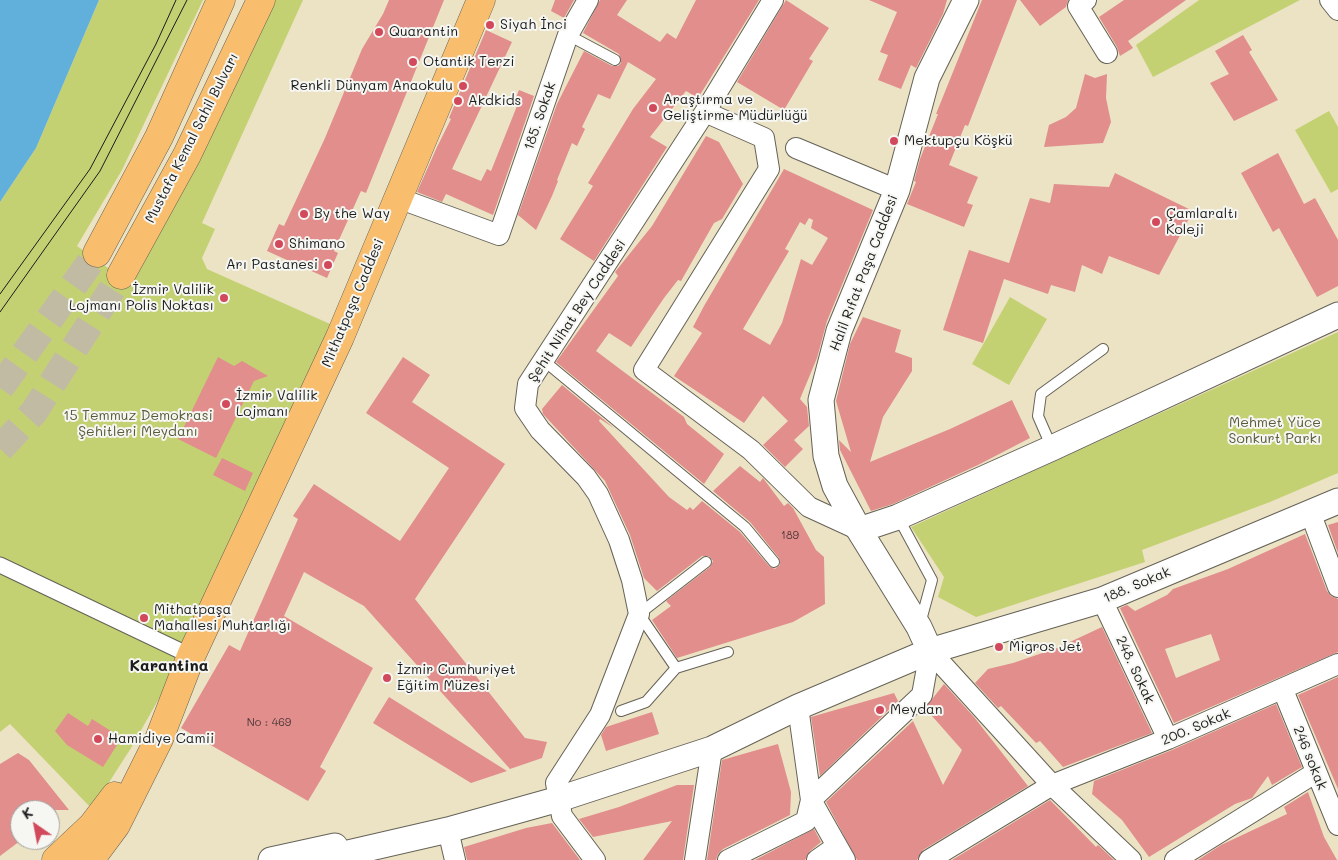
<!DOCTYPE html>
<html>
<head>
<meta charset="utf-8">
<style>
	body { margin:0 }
	#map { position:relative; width:1338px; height:860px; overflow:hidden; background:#ece3c5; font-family:Mali,sans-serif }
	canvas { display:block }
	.north { position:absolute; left:10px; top:800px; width:50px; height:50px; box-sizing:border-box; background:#f6f6f2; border:1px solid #9f9f9c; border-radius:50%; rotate:327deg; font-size:14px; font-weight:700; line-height:20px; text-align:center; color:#1c1c1c }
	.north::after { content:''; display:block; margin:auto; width:18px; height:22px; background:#d1495b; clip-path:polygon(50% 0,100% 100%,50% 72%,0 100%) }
</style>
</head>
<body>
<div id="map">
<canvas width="1338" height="860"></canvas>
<div class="north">K</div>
</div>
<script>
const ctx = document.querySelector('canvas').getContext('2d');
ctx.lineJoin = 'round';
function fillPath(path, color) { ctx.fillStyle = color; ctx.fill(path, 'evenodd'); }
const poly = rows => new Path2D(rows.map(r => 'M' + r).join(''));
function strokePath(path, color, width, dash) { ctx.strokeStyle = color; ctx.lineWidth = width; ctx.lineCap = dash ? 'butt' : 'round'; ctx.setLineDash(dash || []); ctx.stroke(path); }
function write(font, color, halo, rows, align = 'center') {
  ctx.font = font + ' Mali,sans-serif'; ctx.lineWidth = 4; ctx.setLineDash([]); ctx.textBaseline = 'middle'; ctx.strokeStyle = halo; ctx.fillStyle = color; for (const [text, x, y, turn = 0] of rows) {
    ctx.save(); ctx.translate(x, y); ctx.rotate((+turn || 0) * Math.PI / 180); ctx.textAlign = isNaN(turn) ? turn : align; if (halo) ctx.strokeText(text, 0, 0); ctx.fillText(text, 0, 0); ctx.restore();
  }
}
const green = poly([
	[99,0,203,0,122,170,77,246,132,285,273,0,303,0,202,223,215,229,202,258,207,269,339,328,175,670,131,748,92,809,10,724,0,732,0,202,36,148],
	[1199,0,1300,0,1153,77,1136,45],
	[1329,111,1338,127,1338,189,1331,193,1295,130],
	[1010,297,1047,319,1009,385,972,364],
	[1338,332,1338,473,1270,502,1142,550,1145,562,976,617,938,597,944,577,911,527]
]);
const water = poly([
	[0,0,99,0,36,148,0,202]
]);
const building = poly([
	[389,0,444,0,366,193,361,191,334,251,338,253,327,278,267,251,279,224,284,226,325,138,362,49,383,14],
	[555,0,574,0,564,18,551,11],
	[600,0,627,0,617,15,660,42,667,33,676,39,696,0,759,0,698,98,686,91,650,137,667,147,594,261,560,239,593,186,588,183,633,109,656,79,628,62,610,99,598,94,582,127,585,129,577,146,572,143,557,180,558,181,552,196,536,230,518,215,557,104,584,51,612,66,618,66,621,63,619,54,583,33],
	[786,0,829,28,809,59,813,61,784,110,737,82],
	[869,0,947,0,943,14,916,68,911,65,901,89,878,80,888,55,880,52,897,12],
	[982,0,1017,0,968,126,965,125,949,165,978,177,967,203,973,205,964,227,907,204,916,182,914,181,920,159,938,114,936,114],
	[1020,0,1068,0,1066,7,1040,26],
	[1124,0,1186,0,1128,41,1133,48,1120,56,1117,47,1099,17],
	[486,30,512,42,452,169,481,181,487,169,491,171,517,106,513,105,519,90,534,96,493,215,446,194,442,202,417,192,437,147,451,119,449,118],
	[1243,35,1252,50,1249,52,1278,100,1234,121,1210,83,1229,74,1215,51],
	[1085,74,1095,78,1107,74,1106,98,1111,122,1103,143,1044,147,1049,125,1066,117,1076,108],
	[706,136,719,142,743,184,722,219,714,223,681,281,678,280,664,298,631,347,609,333,596,351,684,417,687,424,724,454,704,484,556,362,618,276,615,272,652,226],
	[1278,153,1304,204,1315,198,1338,240,1338,286,1317,297,1279,228,1273,232,1241,173],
	[784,169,873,210,827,321,817,358,800,399,807,407,809,426,794,440,803,449,785,467,763,445,788,421,763,396,744,423,674,376,702,333,693,327,704,306],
	[809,218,813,220,811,228,828,238,812,265,801,259,782,323,770,345,743,329,789,251,785,249,800,222,805,225],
	[1115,173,1193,211,1159,275,1109,256,1102,274,1082,265,1075,292,1051,285,1048,294,1004,279,983,343,943,330,969,250,1009,263,1030,198,1050,203,1054,184,1109,187],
	[863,317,901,330,895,352,912,358,912,371,883,417,870,462,950,429,1012,400,1030,438,978,465,893,504,871,511,840,450,839,440,851,452,836,401,850,344],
	[218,357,234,366,242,361,268,376,254,381,216,458,178,439],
	[403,357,430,375,412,402,505,464,415,599,525,738,547,742,542,758,510,769,364,606,304,572,284,616,373,668,320,767,326,771,308,801,181,728,229,645,240,651,298,519,293,516,314,484,400,541,449,468,366,413],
	[562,385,614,428,600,419,599,421,669,497,687,510,690,507,693,510,702,501,740,532,769,566,775,569,780,565,779,558,750,522,713,491,740,466,760,482,763,478,784,506,788,503,793,508,816,550,824,557,825,604,793,622,677,658,652,620,671,606,666,601,710,567,713,561,709,556,702,556,657,591,644,578,630,535,605,481,543,414,542,409],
	[222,458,253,473,245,491,213,475],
	[1338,522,1338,553,1328,525],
	[1305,534,1327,591,1331,596,1338,599,1338,652,1174,723,1120,608,1127,605,1135,611,1167,595,1173,589,1228,569],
	[1211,634,1220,660,1176,678,1165,649],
	[1102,627,1152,733,1063,767,1040,741,1036,743,1001,706,998,708,975,683,988,669,1013,663,1057,648],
	[1338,677,1338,789,1298,695],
	[944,684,974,717,1028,786,923,850,917,860,857,860,826,802,913,721,943,785,962,750,925,708],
	[894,693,898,701,820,776,811,717],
	[389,697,507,771,471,783,373,723],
	[1276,704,1302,767,1272,785,1268,776,1252,798,1235,804,1149,857,1122,820,1092,794,1094,781,1172,750],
	[652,712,659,734,606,751,601,735,606,727],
	[68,713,88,726,92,719,114,733,117,745,103,767,67,745,55,731],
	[778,744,791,792,790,815,723,849,718,854,716,860,707,860,722,760],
	[18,753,29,760,69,810,20,810,20,841,0,856,0,764],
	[677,785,694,785,683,860,643,860,672,821,593,837,579,819,619,807],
	[1308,792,1324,837,1337,860,1198,860,1221,845,1287,814,1284,807],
	[1050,800,1096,847,1098,845,1114,860,952,860],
	[552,823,580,860,467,860,464,847,526,828],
	[814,829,821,842,810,851,805,860,755,860]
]);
const primaryTunnel = poly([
	[0,388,97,253],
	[0,449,34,412,121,275]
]);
const service = poly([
	[568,35,615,60],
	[543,360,745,527,774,562],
	[1052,448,1038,416,1041,394,1103,349],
	[898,517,932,580,920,624],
	[676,668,728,652],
	[621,711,646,702,676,668,639,614,706,562]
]);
const pedestrian = poly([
	[0,565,191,656]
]);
const minor = poly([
	[1086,0,1078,6,1107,53],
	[1330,0,1338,10],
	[705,112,764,138,769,169,644,370,751,450,809,507,859,530],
	[796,148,897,190],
	[398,198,499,235,568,35,588,0],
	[1310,512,1338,587],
	[1102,600,1168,739],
	[930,651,1052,785,1131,860],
	[1283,690,1338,825],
	[798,707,811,800,845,860],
	[448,830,455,860],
	[595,860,562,816,556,783,600,715,639,614,632,580,619,540,598,494,586,477,540,430,525,408,528,384,705,112,773,0],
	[695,860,712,749],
	[728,860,806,821,811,800,922,695,930,651],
	[817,860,837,846],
	[929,860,1052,785,1168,739,1338,664],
	[1175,860,1315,773]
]);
const tertiary = poly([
	[859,530,898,517,1052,448,1338,315],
	[930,651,919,627,859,530,835,486,826,456,821,400,839,331,897,190,927,78,966,0],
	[271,860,335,846],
	[318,860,448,830,559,799,712,749,798,707,930,651,1102,600,1338,501]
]);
const primary = poly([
	[97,253,159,137,221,0],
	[121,275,187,155,261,0],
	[56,860,92,826,115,796],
	[90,860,116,825,159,739,191,656,340,337,481,0]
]);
const tram = poly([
	[0,294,90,169,156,44,176,0],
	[0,312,100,171,187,0]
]);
const markers = [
	[490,25,5,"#d1495b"],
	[379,32,5,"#d1495b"],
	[413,62,5,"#d1495b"],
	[463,86,5,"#d1495b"],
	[458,101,5,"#d1495b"],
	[653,108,5,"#d1495b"],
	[894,141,5,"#d1495b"],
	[304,214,5,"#d1495b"],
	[1156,222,5,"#d1495b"],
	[279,244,5,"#d1495b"],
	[328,265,5,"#d1495b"],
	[224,298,5,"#d1495b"],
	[226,404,5,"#d1495b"],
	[144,618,5,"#d1495b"],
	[999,647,5,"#d1495b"],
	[387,678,5,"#d1495b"],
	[880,710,5,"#d1495b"],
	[98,739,5,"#d1495b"]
];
const numberNames = [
	["189",790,536],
	["No : 469",269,723]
];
const poiNames = [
	["Siyah İnci",500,25],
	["Quarantin",389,32],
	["Otantik Terzi",423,62],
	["Renkli Dünyam Anaokulu",453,86,"right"],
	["Araştırma ve",663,100],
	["Geliştirme Müdürlüğü",663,116],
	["Akdkids",468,101],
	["Mektupçu Köşkü",904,141],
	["By the Way",314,214],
	["Çamlaraltı",1166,214],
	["Koleji",1166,230],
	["Shimano",289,244],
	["Arı Pastanesi",318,265,"right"],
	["İzmir Valilik",214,290,"right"],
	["Lojmanı Polis Noktası",214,306,"right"],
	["İzmir Valilik",236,396],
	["Lojmanı",236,412],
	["Mithatpaşa",154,610],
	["Mahallesi Muhtarlığı",154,626],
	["Migros Jet",1009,647],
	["İzmir Cumhuriyet",397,670],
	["Eğitim Müzesi",397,686],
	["Meydan",890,710],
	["Hamidiye Camii",108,739]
];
const streetNames = [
	["185. Sokak",540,116,-71],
	["Mustafa Kemal Sahil Bulvarı",192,138,-63],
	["Halil Rıfat Paşa Caddesi",864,273,-69],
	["Mithatpaşa Caddesi",353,303,-67],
	["Şehit Nihat Bey Caddesi",577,311,-57],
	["188. Sokak",1137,585,-23],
	["248. Sokak",1135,670,65],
	["200. Sokak",1196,727,-23],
	["246 sokak",1310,758,68]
];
const parkNames = [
	["15 Temmuz Demokrasi",138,416],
	["Şehitleri Meydanı",138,432],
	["Mehmet Yüce",1275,423],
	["Sonkurt Parkı",1275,439]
];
const quarterNames = [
	["Karantina",169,666]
];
fillPath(green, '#c4d173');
fillPath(water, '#61afdb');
fillPath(building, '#e18e8c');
strokePath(primaryTunnel, '#c2bba3', 28, [28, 14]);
strokePath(service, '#656257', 12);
strokePath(pedestrian, '#656257', 17);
strokePath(minor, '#656257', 22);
strokePath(tertiary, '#656257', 27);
strokePath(primary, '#656257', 29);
strokePath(service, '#fff', 10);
strokePath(pedestrian, '#fff', 15);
strokePath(minor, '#fff', 20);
strokePath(tertiary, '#fff', 25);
strokePath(primary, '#f9be6d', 28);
strokePath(tram, '#1c1c1c', 1);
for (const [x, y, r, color] of markers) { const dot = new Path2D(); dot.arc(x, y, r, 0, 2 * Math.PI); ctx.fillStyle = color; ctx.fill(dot); strokePath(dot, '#f6f6f2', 2); }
write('11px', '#4d3838', null, numberNames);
write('14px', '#1c1c1c', '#f6f6f2', poiNames, 'left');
write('14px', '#1c1c1c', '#f6f6f2', streetNames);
write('14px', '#575b3a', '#f6f6f2', parkNames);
write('bold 16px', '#1c1c1c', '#f6f6f2', quarterNames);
</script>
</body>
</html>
